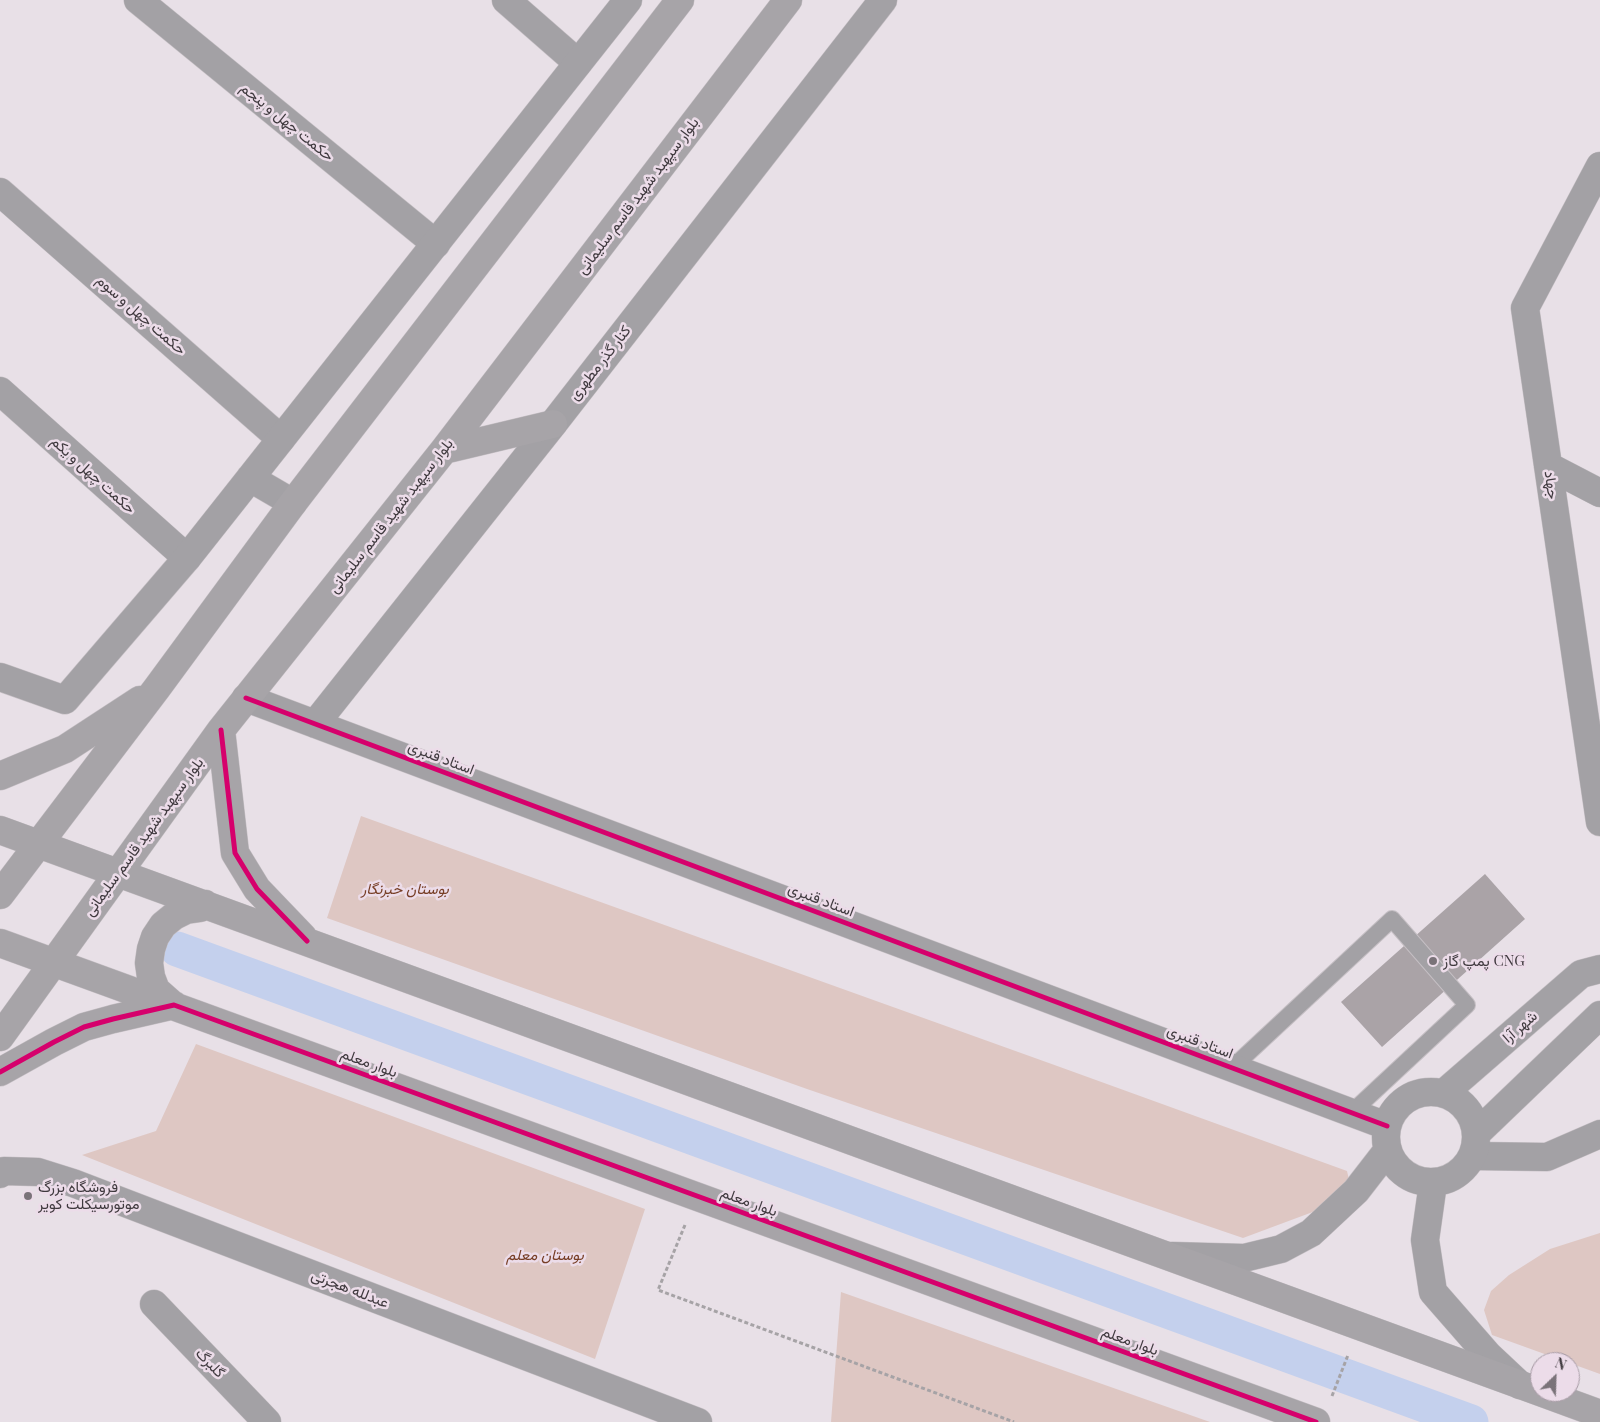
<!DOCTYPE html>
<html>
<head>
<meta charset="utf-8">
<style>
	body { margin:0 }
	#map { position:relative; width:1600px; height:1422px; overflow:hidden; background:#e8e0e7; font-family:"Playfair Display",serif }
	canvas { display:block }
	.north { position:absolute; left:1530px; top:1352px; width:50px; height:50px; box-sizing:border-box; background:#ecdce9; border:1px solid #a79ba5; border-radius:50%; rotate:24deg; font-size:14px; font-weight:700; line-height:20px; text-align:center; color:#3f393e }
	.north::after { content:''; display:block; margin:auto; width:18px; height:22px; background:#7a7379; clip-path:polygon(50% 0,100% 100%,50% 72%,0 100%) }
</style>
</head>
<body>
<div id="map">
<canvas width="1600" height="1422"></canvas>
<div class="north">N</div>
</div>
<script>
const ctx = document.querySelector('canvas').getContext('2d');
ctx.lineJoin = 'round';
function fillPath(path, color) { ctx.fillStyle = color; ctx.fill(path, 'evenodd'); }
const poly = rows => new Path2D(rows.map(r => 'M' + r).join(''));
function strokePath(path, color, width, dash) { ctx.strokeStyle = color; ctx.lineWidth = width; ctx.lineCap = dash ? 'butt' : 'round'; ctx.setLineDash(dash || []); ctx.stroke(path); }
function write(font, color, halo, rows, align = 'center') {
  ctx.font = font + ' "Playfair Display",Vazirmatn,serif'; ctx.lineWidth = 5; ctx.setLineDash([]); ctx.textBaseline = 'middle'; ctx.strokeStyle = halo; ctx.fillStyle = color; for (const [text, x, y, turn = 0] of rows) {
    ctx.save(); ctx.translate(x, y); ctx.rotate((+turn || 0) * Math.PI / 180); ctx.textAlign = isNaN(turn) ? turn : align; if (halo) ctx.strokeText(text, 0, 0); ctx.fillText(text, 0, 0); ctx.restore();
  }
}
const green = poly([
	[361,816,1060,1067,1347,1171,1353,1197,1243,1238,807,1089,327,918],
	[196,1044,645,1209,595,1359,82,1155,156,1131],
	[1600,1233,1600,1374,1492,1335,1484,1310,1491,1291,1509,1275,1550,1249],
	[841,1292,1210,1422,831,1422]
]);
const canal = poly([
	[177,949,1471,1422]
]);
const building = poly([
	[1485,874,1525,919,1382,1047,1341,1002]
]);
const path = poly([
	[685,1225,658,1290,1014,1422],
	[1332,1396,1348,1355]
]);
const service = poly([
	[1232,1068,1392,919,1467,1005,1351,1113]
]);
const minor = poly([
	[138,0,436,244],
	[506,0,578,63],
	[1600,166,1525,308,1600,822],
	[0,192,281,439],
	[0,391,187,558],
	[1548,466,1600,493],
	[1473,1156,1547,1157,1600,1134],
	[0,1174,4,1171,38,1172,73,1183,698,1422],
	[154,1304,267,1422]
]);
const tertiary = poly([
	[250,478,293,503],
	[0,677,65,700,187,558,628,0],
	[246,698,1387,1126],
	[315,724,553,424,883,0],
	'1386 1137a45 45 0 1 1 90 0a45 45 0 1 1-90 0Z',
	[1444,1093,1581,974,1600,969],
	[1477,1133,1600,1015],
	[1433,1183,1425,1240,1433,1292,1488,1355,1520,1385],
	[1172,1256,1244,1258,1281,1249,1311,1233,1356,1191,1387,1151]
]);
const primary = poly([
	[444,450,553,424],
	[221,730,235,853,257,889,303,937],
	[0,776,65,749,140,700],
	[0,830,1540,1392],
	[0,895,157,688,293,503,680,0],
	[0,943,1316,1422],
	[173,1005,156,990,151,977,149,963,151,949,155,937,163,925,174,916,186,910,200,908,205,904],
	[0,1037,221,730,444,450,788,0],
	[0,1072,54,1042,84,1027,113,1019,174,1005],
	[1540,1392,1600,1414]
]);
const cycleway = poly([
	[246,698,1387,1126],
	[221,730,235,853,257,889,307,941],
	[0,1072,54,1042,84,1027,113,1019,174,1005,1316,1422]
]);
const markers = [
	[1433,961,5,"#7a7379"],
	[28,1196,5,"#7a7379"]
];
const streetNames = [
	["حکمت چهل و پنجم",287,122,39],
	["بلوار سپهبد شهید قاسم سلیمانی",638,196,-53],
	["حکمت چهل و سوم",141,315,41],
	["کنار گذر مطهری",600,363,-52],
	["حکمت چهل و یکم",93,475,42],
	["جهاد",1551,485,82],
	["بلوار سپهبد شهید قاسم سلیمانی",391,516,-52],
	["استاد قنبری",441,758,21],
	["بلوار سپهبد شهید قاسم سلیمانی",144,837,-54],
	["استاد قنبری",821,900,21],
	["شهر آرا",1520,1027,-41],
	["استاد قنبری",1200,1042,21],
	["بلوار معلم",369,1063,20],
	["بلوار معلم",749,1202,20],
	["عبدلله هجرتی",350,1289,21],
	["بلوار معلم",1130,1341,20],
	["گلبرگ",210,1363,46]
];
const parkNames = [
	["بوستان خبرنگار",405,889],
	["بوستان معلم",545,1255]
];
const poiNames = [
	["پمپ گاز CNG",1443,961],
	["فروشگاه بزرگ",38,1187],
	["موتورسیکلت کویر",38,1204]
];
fillPath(green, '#dec7c3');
strokePath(canal, '#c4d0ed', 35);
fillPath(building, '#aaa3a7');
strokePath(service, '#c5bfc4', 18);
strokePath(minor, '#c5bfc4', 29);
strokePath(tertiary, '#c5bfc4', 29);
strokePath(primary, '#c5bfc4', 29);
strokePath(path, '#a6a3a6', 3, [4, 2.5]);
strokePath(service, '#a3a1a5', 16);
strokePath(minor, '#a3a1a5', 28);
strokePath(tertiary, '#a3a1a5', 28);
strokePath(primary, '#a7a4a8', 28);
strokePath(cycleway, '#d6006c', 5);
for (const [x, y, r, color] of markers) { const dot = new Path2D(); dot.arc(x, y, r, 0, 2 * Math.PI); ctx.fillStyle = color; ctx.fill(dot); strokePath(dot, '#ecdce9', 2); }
write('15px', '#3f393e', '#ecdce9', streetNames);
write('italic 15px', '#773e26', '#ecdce9', parkNames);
write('15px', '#3f393e', '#ecdce9', poiNames, 'left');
</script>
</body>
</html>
